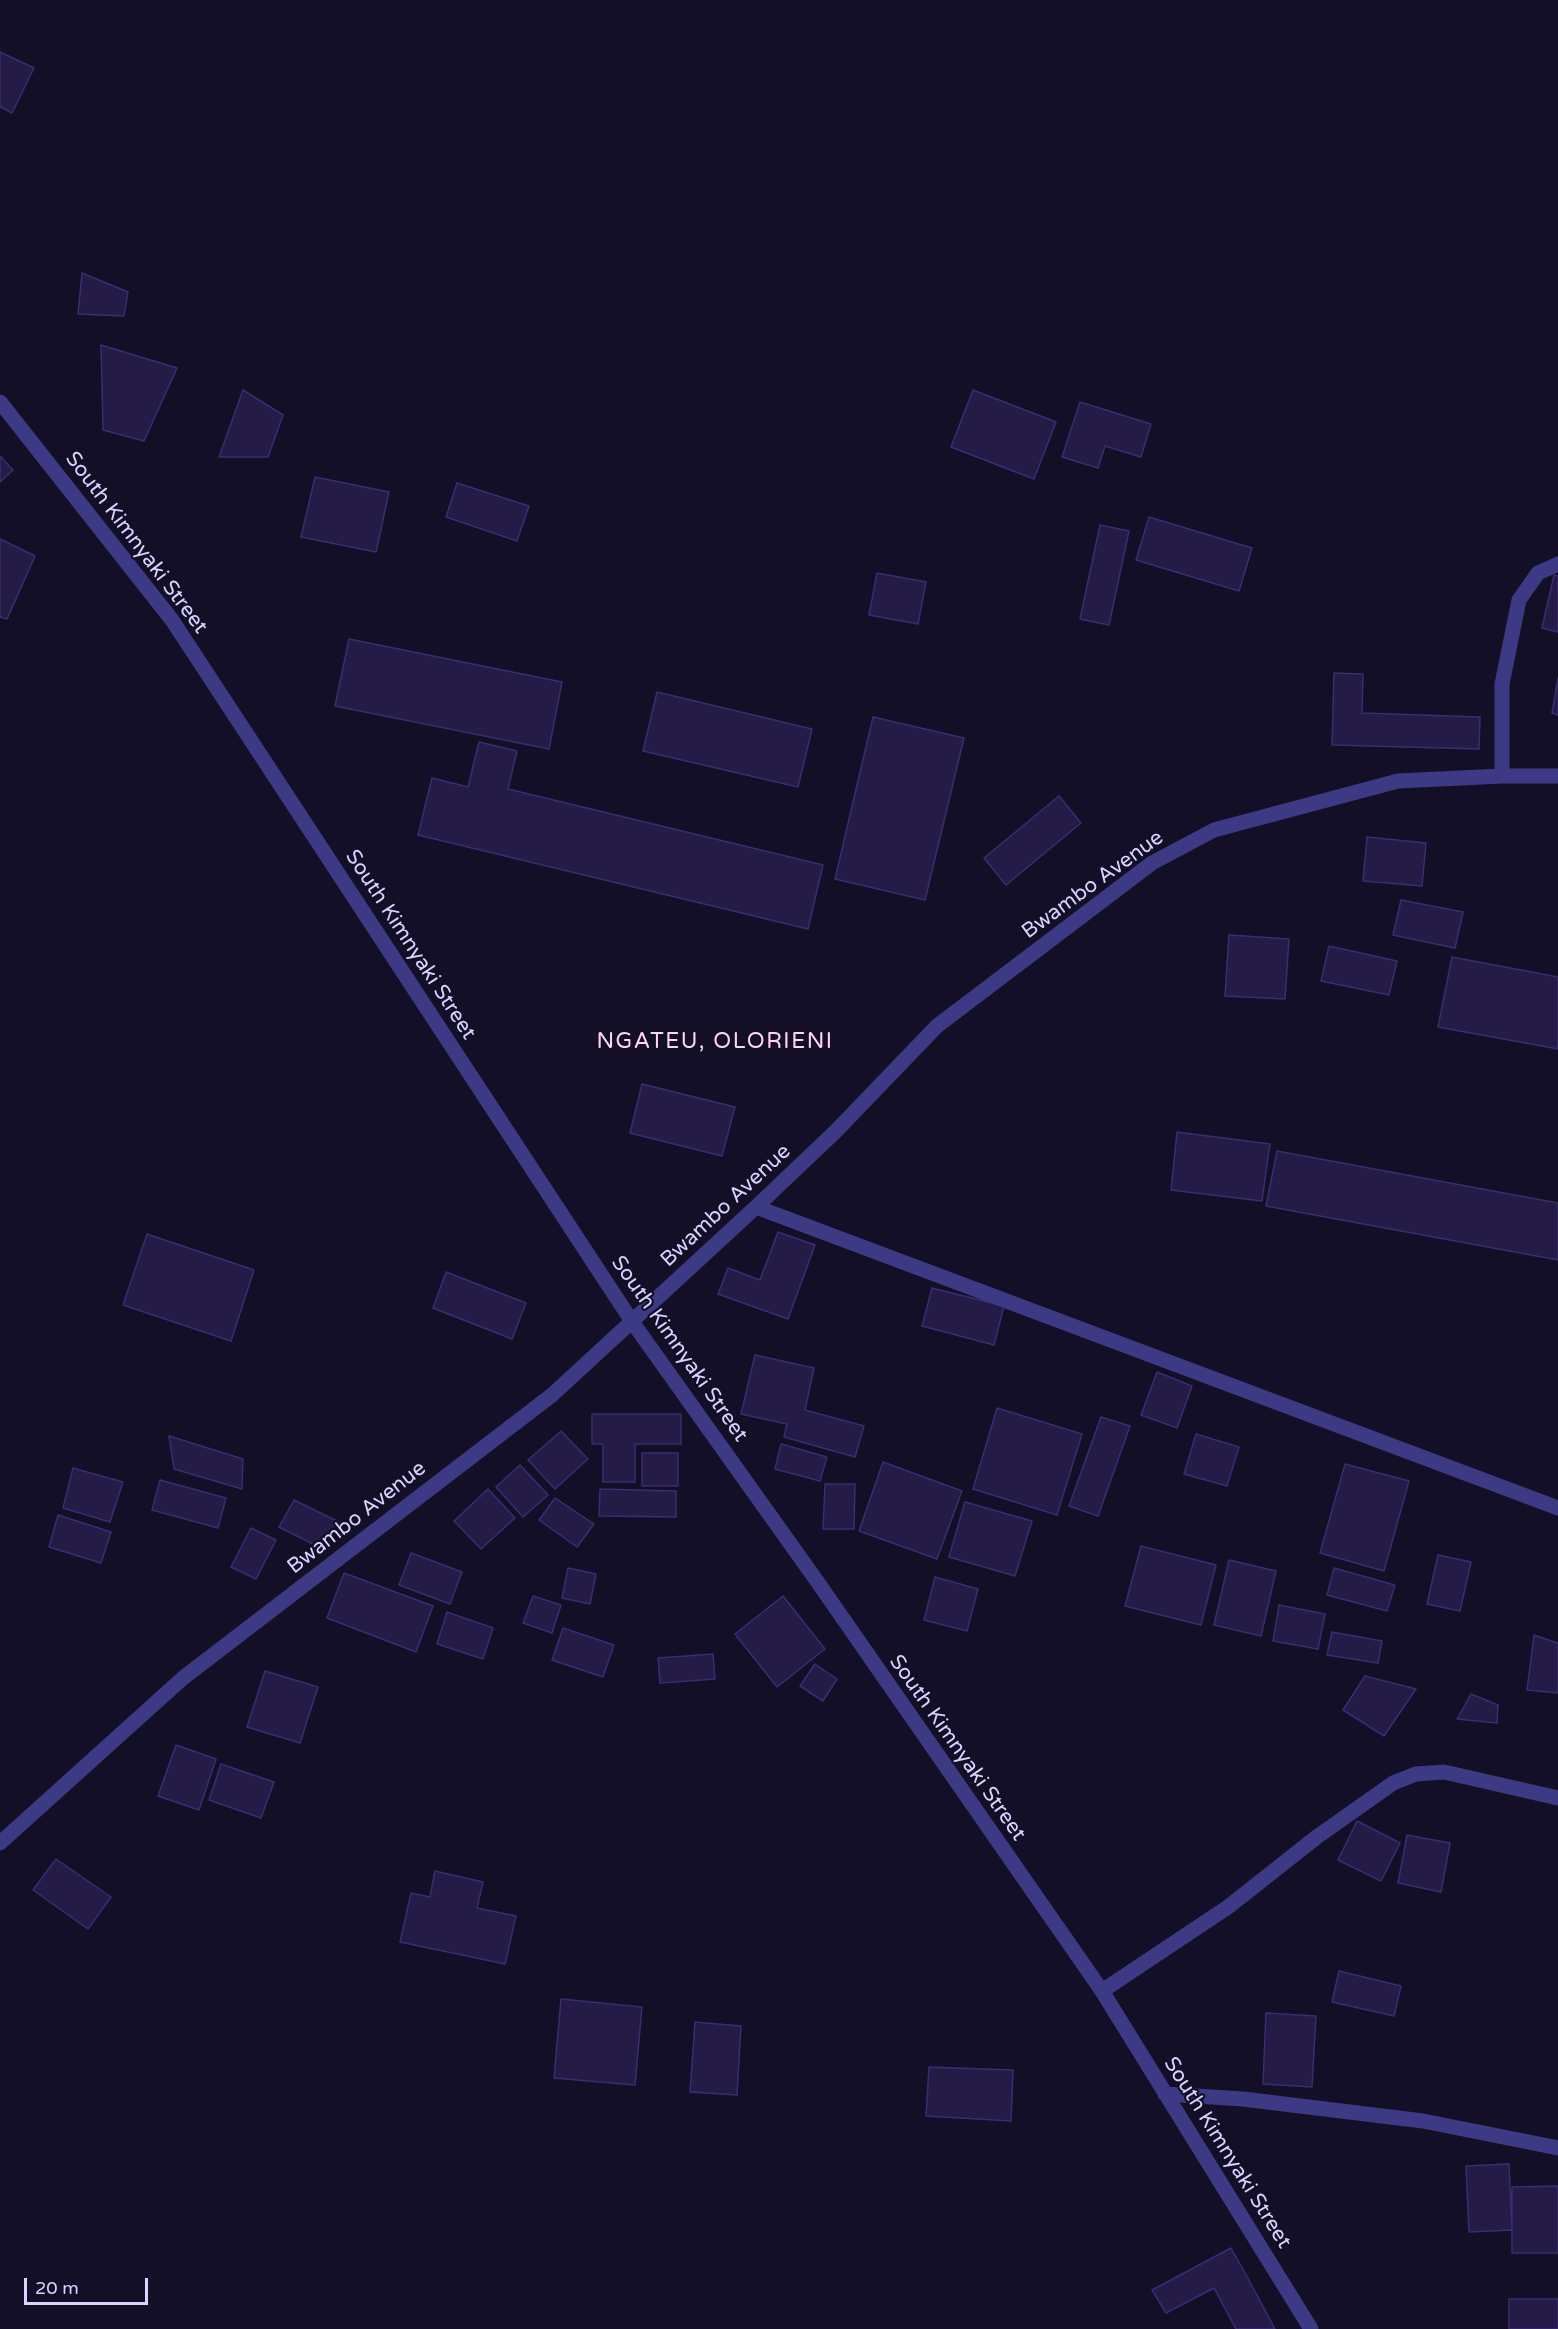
<!DOCTYPE html>
<html>
<head>
<meta charset="utf-8">
<style>
	body { margin:0 }
	#map { position:relative; width:1558px; height:2329px; overflow:hidden; background:#130f26; font-family:"Varela Round",sans-serif }
	canvas { display:block }
	.scale { position:absolute; left:24px; top:2278px; width:124px; height:27px; box-sizing:border-box; border:3px solid #d9d4ff; border-top:0; padding-left:8px; font-size:18px; line-height:21px; white-space:nowrap; color:#d9d4ff; -webkit-text-stroke:4px #130f26; paint-order:stroke }
</style>
</head>
<body>
<div id="map">
<canvas width="1558" height="2329"></canvas>
<div class="scale">20 m</div>
</div>
<script>
const ctx = document.querySelector('canvas').getContext('2d');
ctx.lineJoin = 'round';
function fillPath(path, color) { ctx.fillStyle = color; ctx.fill(path, 'evenodd'); }
const poly = rows => new Path2D(rows.map(r => 'M' + r).join(''));
function strokePath(path, color, width, dash) { ctx.strokeStyle = color; ctx.lineWidth = width; ctx.lineCap = dash ? 'butt' : 'round'; ctx.setLineDash(dash || []); ctx.stroke(path); }
function write(font, color, halo, rows, align = 'center') {
  ctx.font = font + ' "Varela Round",sans-serif'; ctx.lineWidth = 4.5; ctx.setLineDash([]); ctx.textBaseline = 'middle'; ctx.strokeStyle = halo; ctx.fillStyle = color; for (const [text, x, y, turn = 0] of rows) {
    ctx.save(); ctx.translate(x, y); ctx.rotate((+turn || 0) * Math.PI / 180); ctx.textAlign = isNaN(turn) ? turn : align; if (halo) ctx.strokeText(text, 0, 0); ctx.fillText(text, 0, 0); ctx.restore();
  }
}
const building = poly([
	[0,52,34,68,12,113,0,107,0,52],
	[82,273,128,292,124,316,78,314,82,273],
	[101,345,177,368,144,441,103,430,101,345],
	[243,390,283,415,268,457,219,457,243,390],
	[973,390,1056,422,1034,479,951,447,973,390],
	[1080,402,1151,424,1141,457,1105,446,1098,468,1062,457,1080,402],
	[0,456,13,470,0,482,0,456],
	[315,477,389,492,376,552,301,537,315,477],
	[457,483,529,506,517,541,446,517,457,483],
	[1149,517,1252,548,1239,591,1136,560,1149,517],
	[1100,525,1129,531,1109,625,1080,619,1100,525],
	[0,539,35,556,7,619,0,617,0,539],
	[877,573,926,582,918,624,869,615,877,573],
	[1554,575,1558,576,1558,632,1542,628,1554,575],
	[349,639,562,682,549,749,335,706,349,639],
	[1334,673,1363,674,1362,713,1480,717,1479,749,1332,745,1334,673],
	[1558,678,1558,715,1552,713,1558,678],
	[657,692,812,729,798,787,643,751,657,692],
	[873,717,964,738,925,900,835,879,873,717],
	[479,742,517,751,508,789,823,865,808,929,418,835,432,778,468,787,479,742],
	[1059,796,1081,823,1006,885,984,858,1059,796],
	[1367,837,1426,843,1422,886,1363,881,1367,837],
	[1401,900,1463,912,1455,948,1393,935,1401,900],
	[1229,935,1289,939,1285,999,1225,996,1229,935],
	[1329,946,1397,961,1389,995,1321,981,1329,946],
	[1452,957,1558,977,1558,1049,1438,1027,1452,957],
	[642,1084,735,1107,722,1156,630,1133,642,1084],
	[1177,1132,1270,1144,1262,1201,1171,1190,1177,1132],
	[1277,1151,1558,1203,1558,1260,1266,1206,1277,1151],
	[778,1232,815,1245,788,1319,718,1294,728,1268,760,1280,778,1232],
	[147,1234,254,1270,231,1341,123,1305,147,1234],
	[446,1272,526,1303,512,1339,433,1308,446,1272],
	[932,1288,1004,1306,994,1345,922,1326,932,1288],
	[755,1355,814,1368,805,1410,864,1426,855,1457,784,1437,787,1424,741,1414,755,1355],
	[1157,1372,1192,1386,1177,1428,1141,1415,1157,1372],
	[997,1408,1082,1434,1057,1515,973,1489,997,1408],
	[592,1414,681,1414,681,1444,635,1444,635,1482,603,1482,603,1444,592,1444,592,1414],
	[1101,1417,1130,1426,1098,1516,1069,1506,1101,1417],
	[561,1431,588,1459,555,1489,528,1460,561,1431],
	[1196,1434,1239,1447,1227,1486,1184,1474,1196,1434],
	[169,1436,243,1459,242,1489,174,1469,169,1436],
	[781,1444,827,1457,820,1481,775,1469,781,1444],
	[642,1453,678,1453,678,1486,642,1486,642,1453],
	[883,1462,962,1491,937,1559,859,1531,883,1462],
	[1345,1464,1409,1481,1384,1571,1320,1553,1345,1464],
	[520,1465,548,1495,523,1517,496,1487,520,1465],
	[73,1468,123,1482,110,1522,63,1508,73,1468],
	[160,1480,226,1498,218,1528,152,1510,160,1480],
	[825,1484,855,1484,854,1529,823,1529,825,1484],
	[488,1489,515,1518,481,1549,454,1521,488,1489],
	[600,1489,676,1491,676,1517,599,1516,600,1489],
	[555,1498,594,1524,577,1547,539,1520,555,1498],
	[294,1500,339,1522,325,1550,279,1527,294,1500],
	[965,1502,1032,1521,1015,1576,949,1557,965,1502],
	[58,1515,111,1532,101,1563,49,1547,58,1515],
	[251,1528,276,1540,256,1579,231,1567,251,1528],
	[1141,1546,1216,1565,1201,1625,1125,1606,1141,1546],
	[411,1553,462,1572,450,1604,399,1585,411,1553],
	[1438,1555,1471,1562,1460,1611,1427,1604,1438,1555],
	[1229,1560,1276,1571,1261,1636,1214,1625,1229,1560],
	[568,1568,596,1574,590,1604,562,1598,568,1568],
	[1334,1568,1395,1585,1387,1611,1327,1595,1334,1568],
	[344,1573,433,1606,416,1652,327,1618,344,1573],
	[935,1577,978,1589,967,1631,924,1620,935,1577],
	[533,1596,561,1605,552,1633,523,1623,533,1596],
	[783,1596,825,1649,777,1687,735,1634,783,1596],
	[1279,1605,1325,1614,1318,1649,1273,1641,1279,1605],
	[447,1612,493,1628,483,1659,437,1644,447,1612],
	[563,1628,614,1645,603,1677,552,1660,563,1628],
	[1332,1632,1382,1641,1378,1663,1327,1655,1332,1632],
	[1534,1635,1558,1643,1558,1693,1527,1690,1534,1635],
	[713,1654,715,1679,660,1683,658,1658,713,1654],
	[815,1664,837,1679,823,1701,800,1686,815,1664],
	[265,1671,318,1687,300,1743,247,1727,265,1671],
	[1365,1676,1416,1689,1384,1736,1343,1710,1365,1676],
	[1471,1694,1498,1705,1497,1723,1457,1719,1471,1694],
	[176,1745,216,1759,199,1810,158,1796,176,1745],
	[221,1764,274,1782,261,1818,209,1800,221,1764],
	[1357,1821,1400,1843,1381,1881,1338,1860,1357,1821],
	[1407,1835,1450,1843,1441,1892,1398,1883,1407,1835],
	[56,1859,111,1897,88,1929,33,1890,56,1859],
	[435,1871,483,1882,477,1908,516,1916,505,1964,400,1942,411,1893,430,1897,435,1871],
	[1339,1971,1401,1986,1394,2016,1332,2002,1339,1971],
	[561,1999,642,2007,635,2085,554,2078,561,1999],
	[1266,2013,1316,2016,1312,2087,1263,2084,1266,2013],
	[695,2022,741,2026,737,2095,690,2092,695,2022],
	[929,2067,1013,2070,1011,2121,926,2116,929,2067],
	[1509,2164,1512,2230,1469,2232,1466,2166,1509,2164],
	[1558,2186,1558,2253,1512,2253,1512,2187,1558,2186],
	[1231,2248,1244,2271,1275,2329,1236,2329,1214,2288,1166,2313,1152,2290,1231,2248],
	[1509,2299,1558,2299,1558,2329,1509,2329,1509,2299]
]);
const minor = poly([
	[0,402,172,620,633,1323,819,1584,1102,1991,1311,2329],
	[1502,776,1502,684,1519,600,1538,573,1558,564],
	[756,1207,1558,1508],
	[0,1843,183,1678,552,1395,756,1207,836,1131,937,1026,1152,863,1214,830,1398,781,1502,776,1558,776],
	[1102,1991,1228,1907,1318,1836,1393,1783,1416,1774,1444,1772,1558,1798],
	[1165,2094,1243,2099,1423,2121,1558,2148]
]);
const streetNames = [
	["South Kimnyaki Street",136,543,53],
	["Bwambo Avenue",1093,885,-36],
	["South Kimnyaki Street",410,945,57],
	["Bwambo Avenue",726,1206,-43],
	["South Kimnyaki Street",679,1349,55],
	["Bwambo Avenue",357,1518,-38],
	["South Kimnyaki Street",957,1748,55],
	["South Kimnyaki Street",1227,2153,58]
];
const neighbourhoodNames = [
	["NGATEU, OLORIENI",715,1042]
];
fillPath(building, '#241b47');
strokePath(building, '#3b2d73', 1.5);
strokePath(minor, '#3d3a85', 15);
write('21px', '#d9d4ff', '#130f26', streetNames);
ctx.letterSpacing = '1.5px';
write('22px', '#ffd6f0', '#130f26', neighbourhoodNames);
ctx.letterSpacing = '0px';
</script>
</body>
</html>
